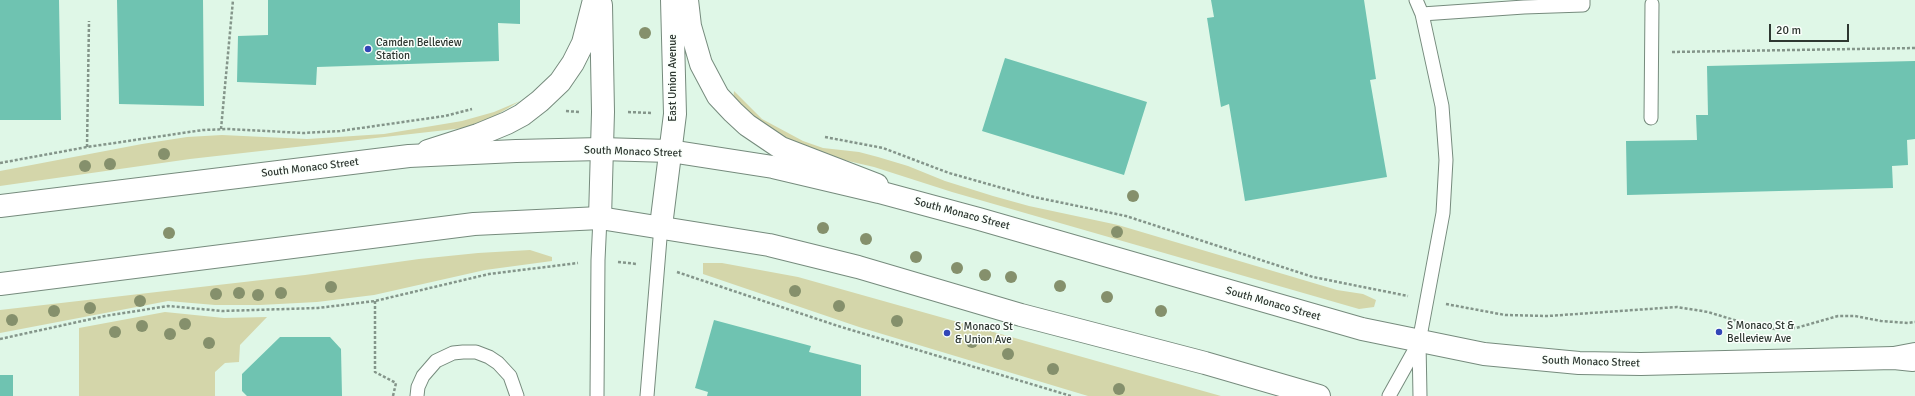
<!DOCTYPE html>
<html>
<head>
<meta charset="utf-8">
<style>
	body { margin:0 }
	#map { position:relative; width:1915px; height:396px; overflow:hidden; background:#dff7e7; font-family:Signika,sans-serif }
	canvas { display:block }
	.scale { position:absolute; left:1769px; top:24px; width:80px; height:18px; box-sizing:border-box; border:2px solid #2e3731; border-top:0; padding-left:5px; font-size:12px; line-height:14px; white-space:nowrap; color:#2e3731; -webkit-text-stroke:3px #fafffb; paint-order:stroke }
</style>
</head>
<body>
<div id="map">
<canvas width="1915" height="396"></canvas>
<div class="scale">20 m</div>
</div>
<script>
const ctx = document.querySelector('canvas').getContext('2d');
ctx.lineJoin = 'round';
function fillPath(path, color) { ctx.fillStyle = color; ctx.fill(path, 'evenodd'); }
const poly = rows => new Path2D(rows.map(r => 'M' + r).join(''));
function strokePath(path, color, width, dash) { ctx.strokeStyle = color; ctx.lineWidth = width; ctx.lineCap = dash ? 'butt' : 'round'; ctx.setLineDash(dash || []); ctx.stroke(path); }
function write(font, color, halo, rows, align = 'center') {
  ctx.font = font + ' Signika,sans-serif'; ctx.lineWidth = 3; ctx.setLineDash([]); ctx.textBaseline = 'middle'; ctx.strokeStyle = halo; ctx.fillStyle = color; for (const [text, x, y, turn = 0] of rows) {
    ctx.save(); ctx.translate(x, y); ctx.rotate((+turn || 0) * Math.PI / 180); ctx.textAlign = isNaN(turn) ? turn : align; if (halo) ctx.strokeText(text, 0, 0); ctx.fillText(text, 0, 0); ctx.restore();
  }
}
const green = poly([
	[734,91,762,119,803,141,823,148,859,152,878,157,908,166,945,181,993,196,1029,206,1118,225,1337,290,1363,294,1376,300,1374,307,1359,309,952,192,874,167,805,151,786,143,733,101],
	[520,101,483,123,464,128,190,159,0,186,0,171,142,144,187,137,222,135,307,139,384,134,462,121,494,112],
	[530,250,552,257,552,261,485,270,374,295,317,302,260,305,215,305,168,301,0,333,0,310,305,275,419,259,478,253],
	[703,263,722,263,798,277,1221,396,1088,396,859,327,703,274],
	[165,312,224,318,267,317,240,345,239,362,225,363,215,372,215,396,79,396,79,328]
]);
const building = poly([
	[0,0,59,0,61,120,0,120],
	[117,0,203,0,204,106,119,104],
	[268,0,520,0,520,24,498,23,499,61,317,67,316,85,237,82,238,36,268,35],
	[1211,0,1364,0,1376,79,1370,80,1387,177,1245,201,1229,104,1221,107,1207,18,1214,17],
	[1005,58,1147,102,1124,175,982,131],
	[1915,61,1915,139,1907,140,1908,165,1892,166,1893,188,1627,195,1626,141,1697,140,1696,115,1708,115,1707,66],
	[714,320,811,346,809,352,861,365,861,396,707,396,708,392,695,388],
	[280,337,330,337,341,349,342,396,247,396,242,391,242,374],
	[0,375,13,375,13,396,0,396]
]);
const path = poly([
	[1672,52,1915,48],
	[566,111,579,112],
	[628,112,651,113],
	[221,129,233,0],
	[825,137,883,148,949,173,1034,197,1126,216,1313,277,1408,296],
	[87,147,89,21],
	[0,163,87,147,203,130,228,129,303,133,340,131,445,116,472,109],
	[618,262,637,264],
	[677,272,838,326,1071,396],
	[375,301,375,372,396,383,393,396],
	[1446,304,1505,315,1548,316,1677,307,1708,312,1757,327,1776,329,1796,328,1838,316,1855,316,1881,321,1908,323,1915,322],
	[0,339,105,316,168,306,222,311,318,308,375,301,489,274,578,263]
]);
const service = poly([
	[1416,0,1422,14,1442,106,1446,160,1443,213,1419,342,1420,396],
	[1422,14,1524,7,1583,5,1583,0],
	[1651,118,1652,4],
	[417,396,418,387,423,376,436,361,453,353,463,352,476,352,489,357,498,363,510,376,517,396],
	[597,396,598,260,600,218],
	[647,396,661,226],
	[1389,396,1418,344]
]);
const tertiary = poly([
	[687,0,690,26,701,64,718,96,733,112,747,125,781,148,877,185],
	[428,151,478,135,507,123,522,115,540,101,560,82,573,63,583,43,594,0],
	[600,218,603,112,601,5],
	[661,226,675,114,672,0]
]);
const secondary = poly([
	[0,206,409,156,516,151,601,149,670,151,773,167,879,192,979,219,1362,329,1484,354,1579,363,1641,364,1894,358,1913,360],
	[0,284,474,224,600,218,769,245,858,267,1021,315,1205,363,1319,396]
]);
const primary = poly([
	[1894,358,1915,354]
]);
const trees = [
	[645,33],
	[164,154],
	[110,164],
	[85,166],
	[1133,196],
	[823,228],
	[1117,232],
	[169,233],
	[866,239],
	[916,257],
	[957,268],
	[985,275],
	[1011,277],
	[1060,286],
	[331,287],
	[795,291],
	[239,293],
	[281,293],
	[216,294],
	[258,295],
	[1107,297],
	[140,301],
	[839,306],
	[90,308],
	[54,311],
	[1161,311],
	[12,320],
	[897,321],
	[185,324],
	[142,326],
	[115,332],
	[170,334],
	[972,342],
	[209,343],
	[1008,354],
	[1053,369],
	[1119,389]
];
const markers = [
	[368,49,4,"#3246b7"],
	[1719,332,4,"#3246b7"],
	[947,333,4,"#3246b7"]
];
const poiNames = [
	["Camden Belleview",376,43],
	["Station",376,56],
	["S Monaco St &",1727,326],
	["Belleview Ave",1727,339],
	["S Monaco St",955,327],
	["& Union Ave",955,340]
];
const streetNames = [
	["East Union Avenue",673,78,-90],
	["South Monaco Street",633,152,2],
	["South Monaco Street",310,168,-7],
	["South Monaco Street",962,214,15],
	["South Monaco Street",1273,304,16],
	["South Monaco Street",1591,362,2]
];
fillPath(green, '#d4d6aa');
fillPath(building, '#6fc3b1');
strokePath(service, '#768b7d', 15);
strokePath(tertiary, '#768b7d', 24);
strokePath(secondary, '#768b7d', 24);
strokePath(primary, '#768b7d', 24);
strokePath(path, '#84958a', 2.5, [3, 2]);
strokePath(service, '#fff', 13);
strokePath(tertiary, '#fff', 22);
strokePath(secondary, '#fff', 22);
strokePath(primary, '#fff', 22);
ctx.fillStyle = '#85906c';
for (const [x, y] of trees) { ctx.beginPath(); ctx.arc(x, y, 6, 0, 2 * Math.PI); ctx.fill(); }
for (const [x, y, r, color] of markers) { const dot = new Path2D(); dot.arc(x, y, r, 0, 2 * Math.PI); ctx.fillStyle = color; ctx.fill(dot); strokePath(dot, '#fafffb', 1.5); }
write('11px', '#2e3731', '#fafffb', poiNames, 'left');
write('11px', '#2e3731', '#fafffb', streetNames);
</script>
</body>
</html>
